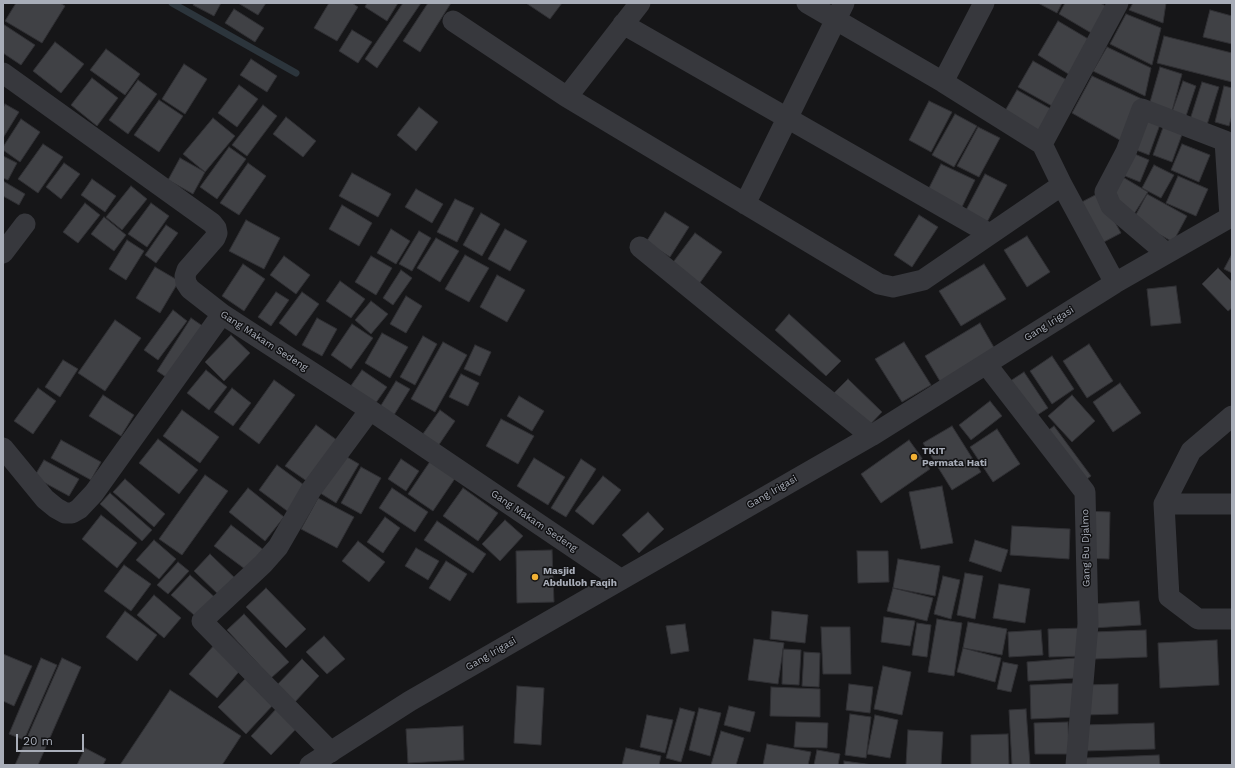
<!DOCTYPE html>
<html>
<head>
<meta charset="utf-8">
<style>
	body { margin:0 }
	#map { position:relative; width:1235px; height:768px; overflow:hidden; background:#161618; font-family:"Work Sans",sans-serif }
	canvas { display:block }
	.frame { position:absolute; inset:0; border:4px solid #a8adb8; pointer-events:none }
	.scale { position:absolute; left:16px; top:734px; width:68px; height:18px; box-sizing:border-box; border:2px solid #a8adb8; border-top:0; padding-left:5px; font-size:12px; line-height:14px; white-space:nowrap; color:#a8adb8; -webkit-text-stroke:3px #111113; paint-order:stroke }
</style>
</head>
<body>
<div id="map">
<canvas width="1235" height="768"></canvas>
<div class="frame"></div>
<div class="scale">20 m</div>
</div>
<script>
const ctx = document.querySelector('canvas').getContext('2d');
ctx.lineJoin = 'round';
const poly = rows => new Path2D(rows.map(r => 'M' + r).join(''));
function strokePath(path, color, width, dash) { ctx.strokeStyle = color; ctx.lineWidth = width; ctx.lineCap = dash ? 'butt' : 'round'; ctx.setLineDash(dash || []); ctx.stroke(path); }
function fillPath(path, color) { ctx.fillStyle = color; ctx.fill(path, 'evenodd'); }
function write(font, color, halo, rows, align = 'center') {
  ctx.font = font + ' "Work Sans",sans-serif'; ctx.lineWidth = 3; ctx.setLineDash([]); ctx.textBaseline = 'middle'; ctx.strokeStyle = halo; ctx.fillStyle = color; for (const [text, x, y, turn = 0] of rows) {
    ctx.save(); ctx.translate(x, y); ctx.rotate((+turn || 0) * Math.PI / 180); ctx.textAlign = isNaN(turn) ? turn : align; if (halo) ctx.strokeText(text, 0, 0); ctx.fillText(text, 0, 0); ctx.restore();
  }
}
const stream = poly([
	[172,3,296,73]
]);
const building = poly([
	[16,3,60,3,65,6,42,43,5,21,16,3],
	[194,3,221,3,214,16,193,5,194,3],
	[238,3,266,3,258,15,238,3],
	[329,3,352,3,358,7,337,41,314,28,329,3],
	[367,3,398,3,387,21,365,7,367,3],
	[403,3,421,3,377,68,365,59,403,3],
	[428,3,451,3,420,52,403,41,428,3],
	[526,3,562,3,550,19,526,3],
	[1038,3,1062,3,1057,13,1038,3],
	[1065,3,1100,3,1108,7,1093,34,1059,14,1065,3],
	[1133,3,1166,3,1163,23,1129,10,1133,3],
	[234,9,264,28,255,42,225,23,234,9],
	[1210,10,1232,16,1232,44,1203,37,1210,10],
	[1126,14,1161,28,1152,65,1110,44,1126,14],
	[1058,21,1090,40,1070,75,1038,55,1058,21],
	[3,24,35,45,21,65,3,53,3,24],
	[352,30,372,42,358,63,339,51,352,30],
	[1164,36,1232,53,1232,82,1157,63,1164,36],
	[55,42,84,64,61,93,33,71,55,42],
	[1107,47,1151,68,1145,96,1093,71,1107,47],
	[106,49,140,74,125,95,90,70,106,49],
	[251,59,277,76,267,92,240,75,251,59],
	[1033,61,1067,80,1052,106,1018,87,1033,61],
	[184,64,207,79,185,114,162,99,184,64],
	[1160,67,1182,74,1171,115,1148,109,1160,67],
	[1092,76,1142,99,1125,143,1072,113,1092,76],
	[92,78,118,98,97,126,71,105,92,78],
	[138,80,157,94,128,134,109,120,138,80],
	[1183,81,1196,86,1183,125,1169,120,1183,81],
	[1202,82,1219,87,1205,131,1188,126,1202,82],
	[239,85,258,99,237,127,218,113,239,85],
	[1224,86,1232,88,1232,115,1229,126,1215,122,1224,86],
	[1017,90,1051,109,1036,135,1002,116,1017,90],
	[159,100,183,116,159,152,134,135,159,100],
	[929,101,952,112,931,152,909,140,929,101],
	[5,104,19,112,3,138,3,108,5,104],
	[263,105,277,116,247,156,232,145,263,105],
	[419,107,438,122,416,151,397,135,419,107],
	[1144,112,1162,119,1149,155,1131,148,1144,112],
	[955,114,977,126,954,167,932,155,955,114],
	[286,117,316,141,303,157,273,134,286,117],
	[213,118,235,136,205,172,183,154,213,118],
	[21,119,40,132,20,162,3,150,3,147,21,119],
	[1165,122,1184,129,1172,162,1153,155,1165,122],
	[978,127,1000,138,979,177,957,166,978,127],
	[43,144,63,157,38,193,18,179,43,144],
	[1182,144,1210,155,1199,182,1171,170,1182,144],
	[229,147,246,159,217,199,200,187,229,147],
	[1130,152,1149,160,1140,182,1120,174,1130,152],
	[3,156,17,163,8,180,3,178,3,156],
	[180,158,205,172,193,194,168,180,180,158],
	[64,163,80,174,61,199,46,187,64,163],
	[248,163,266,176,239,215,220,203,248,163],
	[941,164,975,180,961,209,927,192,941,164],
	[1154,165,1174,175,1161,198,1142,188,1154,165],
	[352,173,391,194,378,217,339,196,352,173],
	[985,174,1007,185,986,224,965,212,985,174],
	[1121,176,1148,192,1134,214,1110,197,1121,176],
	[1178,176,1208,189,1196,216,1166,203,1178,176],
	[92,179,116,196,105,212,81,195,92,179],
	[3,181,25,194,19,205,3,196,3,181],
	[131,186,147,199,122,230,106,217,131,186],
	[416,189,443,204,432,223,405,207,416,189],
	[1099,193,1121,233,1100,244,1078,204,1099,193],
	[1147,194,1187,216,1173,242,1133,220,1147,194],
	[455,199,474,208,457,242,437,232,455,199],
	[85,203,100,215,78,243,63,232,85,203],
	[151,203,169,216,147,247,128,234,151,203],
	[342,205,372,223,359,246,329,229,342,205],
	[665,212,689,227,670,257,646,242,665,212],
	[481,213,500,224,482,256,463,245,481,213],
	[919,215,938,227,912,267,894,255,919,215],
	[104,217,126,235,114,251,91,234,104,217],
	[246,220,280,238,264,269,229,251,246,220],
	[166,225,178,233,156,263,145,255,166,225],
	[391,229,410,241,396,264,377,253,391,229],
	[505,229,527,241,510,271,488,259,505,229],
	[419,231,431,238,412,271,399,264,419,231],
	[695,233,722,252,699,284,671,265,695,233],
	[1027,236,1050,272,1027,287,1004,250,1027,236],
	[436,238,459,251,440,282,417,268,436,238],
	[127,240,144,251,126,280,109,269,127,240],
	[1232,254,1232,273,1224,269,1232,254],
	[465,255,489,268,469,302,445,289,465,255],
	[284,256,310,275,296,294,270,275,284,256],
	[371,256,392,268,376,295,355,282,371,256],
	[243,264,265,279,244,311,222,296,243,264],
	[984,264,1006,299,961,326,939,291,984,264],
	[155,267,179,281,160,313,136,298,155,267],
	[1218,268,1232,282,1232,308,1228,311,1202,284,1218,268],
	[401,270,412,278,393,305,383,298,401,270],
	[497,275,525,290,507,322,480,307,497,275],
	[340,281,365,299,351,318,326,301,340,281],
	[1176,286,1181,323,1151,326,1147,289,1176,286],
	[276,292,289,300,271,326,258,317,276,292],
	[302,292,319,304,296,336,279,323,302,292],
	[406,296,422,306,406,333,390,324,406,296],
	[371,301,388,314,371,334,355,320,371,301],
	[173,310,187,321,158,360,144,350,173,310],
	[789,314,841,361,826,376,775,330,789,314],
	[191,318,207,329,172,381,157,371,191,318],
	[317,318,337,329,322,356,302,345,317,318],
	[115,320,141,338,105,391,78,373,115,320],
	[980,323,996,351,941,383,925,356,980,323],
	[352,324,373,338,351,369,331,355,352,324],
	[382,333,408,347,390,378,365,363,382,333],
	[231,335,250,353,224,381,205,362,231,335],
	[423,336,437,344,415,385,400,377,423,336],
	[443,342,467,355,435,412,411,399,443,342],
	[904,342,931,385,902,402,875,359,904,342],
	[1089,344,1113,381,1087,398,1063,361,1089,344],
	[475,345,491,352,480,376,464,369,475,345],
	[1052,356,1074,389,1052,404,1030,371,1052,356],
	[63,360,78,369,60,397,45,387,63,360],
	[206,370,227,387,209,410,187,393,206,370],
	[362,370,387,387,375,404,350,387,362,370],
	[1024,372,1048,408,1022,425,998,389,1024,372],
	[461,374,479,383,468,406,449,397,461,374],
	[848,379,882,412,865,430,831,396,848,379],
	[274,380,295,395,259,444,239,429,274,380],
	[396,381,410,389,394,415,380,407,396,381],
	[1120,383,1141,413,1113,432,1093,402,1120,383],
	[38,388,56,401,33,434,14,421,38,388],
	[232,388,251,403,233,426,214,412,232,388],
	[103,395,134,415,121,436,89,416,103,395],
	[1072,395,1095,421,1072,442,1048,416,1072,395],
	[519,396,544,411,532,431,507,416,519,396],
	[990,401,1002,416,971,440,959,425,990,401],
	[182,410,219,437,200,463,163,436,182,410],
	[440,410,455,421,436,449,420,438,440,410],
	[501,419,534,436,518,464,486,446,501,419],
	[316,425,341,443,311,484,285,466,316,425],
	[952,426,981,472,952,490,923,443,952,426],
	[1054,426,1091,476,1075,488,1038,438,1054,426],
	[997,429,1020,464,993,482,970,447,997,429],
	[158,439,198,470,179,494,139,463,158,439],
	[61,440,101,462,91,480,51,458,61,440],
	[909,440,930,469,881,503,861,474,909,440],
	[340,453,359,464,336,503,317,491,340,453],
	[534,458,565,477,548,505,517,486,534,458],
	[401,459,419,471,406,491,388,479,401,459],
	[581,459,596,469,566,517,551,508,581,459],
	[44,460,79,479,69,496,34,477,44,460],
	[431,460,456,477,433,511,408,494,431,460],
	[277,465,308,488,290,513,259,490,277,465],
	[361,467,381,478,361,514,341,503,361,467],
	[205,475,228,491,182,555,159,539,205,475],
	[603,476,621,490,593,525,575,511,603,476],
	[125,479,165,514,154,527,113,492,125,479],
	[942,486,953,543,921,549,909,492,942,486],
	[248,488,284,517,265,541,229,512,248,488],
	[392,488,428,512,415,532,379,508,392,488],
	[463,488,498,513,478,541,443,516,463,488],
	[110,493,152,530,142,541,100,504,110,493],
	[318,498,354,517,337,548,301,529,318,498],
	[1084,511,1110,512,1109,559,1082,558,1084,511],
	[648,512,664,529,639,553,622,535,648,512],
	[101,515,137,543,117,568,82,539,101,515],
	[385,517,400,528,383,553,367,542,385,517],
	[505,520,523,536,500,561,482,544,505,520],
	[437,521,486,554,473,573,424,540,437,521],
	[231,525,265,551,249,572,214,546,231,525],
	[1012,526,1070,529,1069,559,1010,555,1012,526],
	[154,540,176,559,159,579,136,560,154,540],
	[975,540,1008,550,1001,572,969,561,975,540],
	[358,541,385,562,369,582,342,561,358,541],
	[416,548,439,561,428,580,405,566,416,548],
	[552,550,554,602,517,603,516,551,552,550],
	[857,551,888,551,889,582,858,583,857,551],
	[210,554,238,581,222,598,194,571,210,554],
	[898,559,940,566,935,596,893,588,898,559],
	[446,561,467,574,450,601,429,588,446,561],
	[178,562,189,571,168,594,157,585,178,562],
	[124,565,151,584,131,611,104,591,124,565],
	[965,573,983,576,975,619,957,615,965,573],
	[190,575,219,601,201,621,171,595,190,575],
	[943,576,960,580,951,619,934,614,943,576],
	[999,584,1030,589,1025,623,993,618,999,584],
	[266,588,306,629,286,648,246,607,266,588],
	[893,588,933,598,927,621,887,611,893,588],
	[154,595,181,618,164,638,137,615,154,595],
	[1139,601,1141,625,1093,628,1092,604,1139,601],
	[125,611,157,635,137,661,106,637,125,611],
	[772,611,808,615,805,643,770,639,772,611],
	[244,614,289,662,271,678,227,630,244,614],
	[884,617,915,621,910,646,881,642,884,617],
	[937,619,962,623,954,676,928,672,937,619],
	[968,622,1007,629,1002,655,963,648,968,622],
	[917,623,931,625,927,657,912,655,917,623],
	[685,624,689,651,671,654,666,626,685,624],
	[821,627,850,627,851,674,823,674,821,627],
	[1084,628,1085,656,1049,657,1048,629,1084,628],
	[1041,630,1043,655,1009,657,1008,632,1041,630],
	[1146,630,1147,657,1094,659,1093,632,1146,630],
	[324,636,345,659,327,674,306,652,324,636],
	[754,639,784,643,778,684,748,680,754,639],
	[1217,640,1219,685,1160,688,1158,643,1217,640],
	[215,644,242,668,217,698,189,674,215,644],
	[963,648,1001,658,995,682,957,672,963,648],
	[783,649,801,650,799,685,782,684,783,649],
	[804,652,820,653,819,687,802,686,804,652],
	[3,654,32,666,14,706,3,701,3,654],
	[41,658,57,665,24,740,9,734,41,658],
	[62,658,81,667,38,765,15,765,62,658],
	[1076,658,1077,678,1028,681,1027,662,1076,658],
	[302,659,319,676,294,703,276,686,302,659],
	[1003,662,1018,665,1011,692,997,689,1003,662],
	[883,666,911,672,902,715,874,709,883,666],
	[246,678,274,704,246,734,218,707,246,678],
	[1077,683,1078,717,1031,719,1030,685,1077,683],
	[849,684,873,687,870,713,846,710,849,684],
	[1118,684,1118,714,1085,715,1085,685,1118,684],
	[517,686,544,688,541,745,514,743,517,686],
	[771,687,820,689,820,717,770,716,771,687],
	[170,690,241,736,222,765,120,765,170,690],
	[729,706,755,712,750,732,724,725,729,706],
	[277,708,297,728,271,755,251,736,277,708],
	[680,708,695,712,681,762,666,758,680,708],
	[699,708,721,713,710,756,689,750,699,708],
	[1026,709,1030,765,1012,765,1009,710,1026,709],
	[850,714,871,717,866,758,845,755,850,714],
	[647,715,673,720,665,753,640,747,647,715],
	[875,715,898,720,890,758,867,754,875,715],
	[796,722,828,723,827,748,794,747,796,722],
	[1068,722,1069,754,1035,754,1034,723,1068,722],
	[1154,723,1155,749,1084,751,1083,725,1154,723],
	[463,726,464,760,408,763,406,729,463,726],
	[908,730,943,732,941,765,906,765,908,730],
	[721,731,744,738,736,765,711,765,721,731],
	[1008,734,1009,765,971,765,971,735,1008,734],
	[767,744,811,752,808,765,763,765,767,744],
	[85,748,106,759,103,765,77,765,85,748],
	[626,748,661,756,659,765,622,765,626,748],
	[817,750,840,754,838,765,814,765,817,750],
	[1159,755,1160,765,1085,765,1085,758,1159,755],
	[844,761,873,765,844,765,844,761]
]);
const minor = poly([
	[640,3,567,97,879,284,893,287,923,280,1062,185],
	[807,3,943,82,1042,144,1062,185,1115,283],
	[453,21,567,97],
	[623,24,990,234],
	[3,73,212,223,216,228,217,233,215,238,187,270,185,276,186,283,190,289,222,314,370,410,620,579],
	[943,82,984,3],
	[1042,144,1118,3],
	[745,204,844,3],
	[640,247,871,436],
	[3,253,25,224],
	[1166,253,1111,206,1105,192,1126,152,1142,109,1225,141,1230,217],
	[986,364,1085,492,1088,624,1076,765],
	[1232,416,1191,451,1164,504,1169,597,1198,619,1232,619],
	[3,448,45,499,56,508,65,513,72,513,79,509,94,493,222,314],
	[1164,504,1232,504],
	[331,752,202,621,263,564,278,547,311,490,370,410],
	[310,765,410,701,871,436,1115,283,1232,216]
]);
const markers = [
	[914,457,4,"#f2b134"],
	[535,577,4,"#f2b134"]
];
const streetNames = [
	["Gang Irigasi",1049,324,-32],
	["Gang Makam Sedeng",264,341,33],
	["Gang Irigasi",772,492,-30],
	["Gang Makam Sedeng",534,521,34],
	["Gang Bu Djalmo",1086,548,-91],
	["Gang Irigasi",491,654,-30]
];
const poiNames = [
	["TKIT",922,451],
	["Permata Hati",922,463],
	["Masjid",543,571],
	["Abdulloh Faqih",543,583]
];
strokePath(stream, '#2c353c', 7);
fillPath(building, '#404145');
strokePath(building, '#303034', 1);
strokePath(minor, '#37383d', 21);
for (const [x, y, r, color] of markers) { const dot = new Path2D(); dot.arc(x, y, r, 0, 2 * Math.PI); ctx.fillStyle = color; ctx.fill(dot); strokePath(dot, '#111113', 1.5); }
write('10px', '#a8adb8', '#111113', streetNames);
write('bold 10px', '#a8adb8', '#111113', poiNames, 'left');
</script>
</body>
</html>
